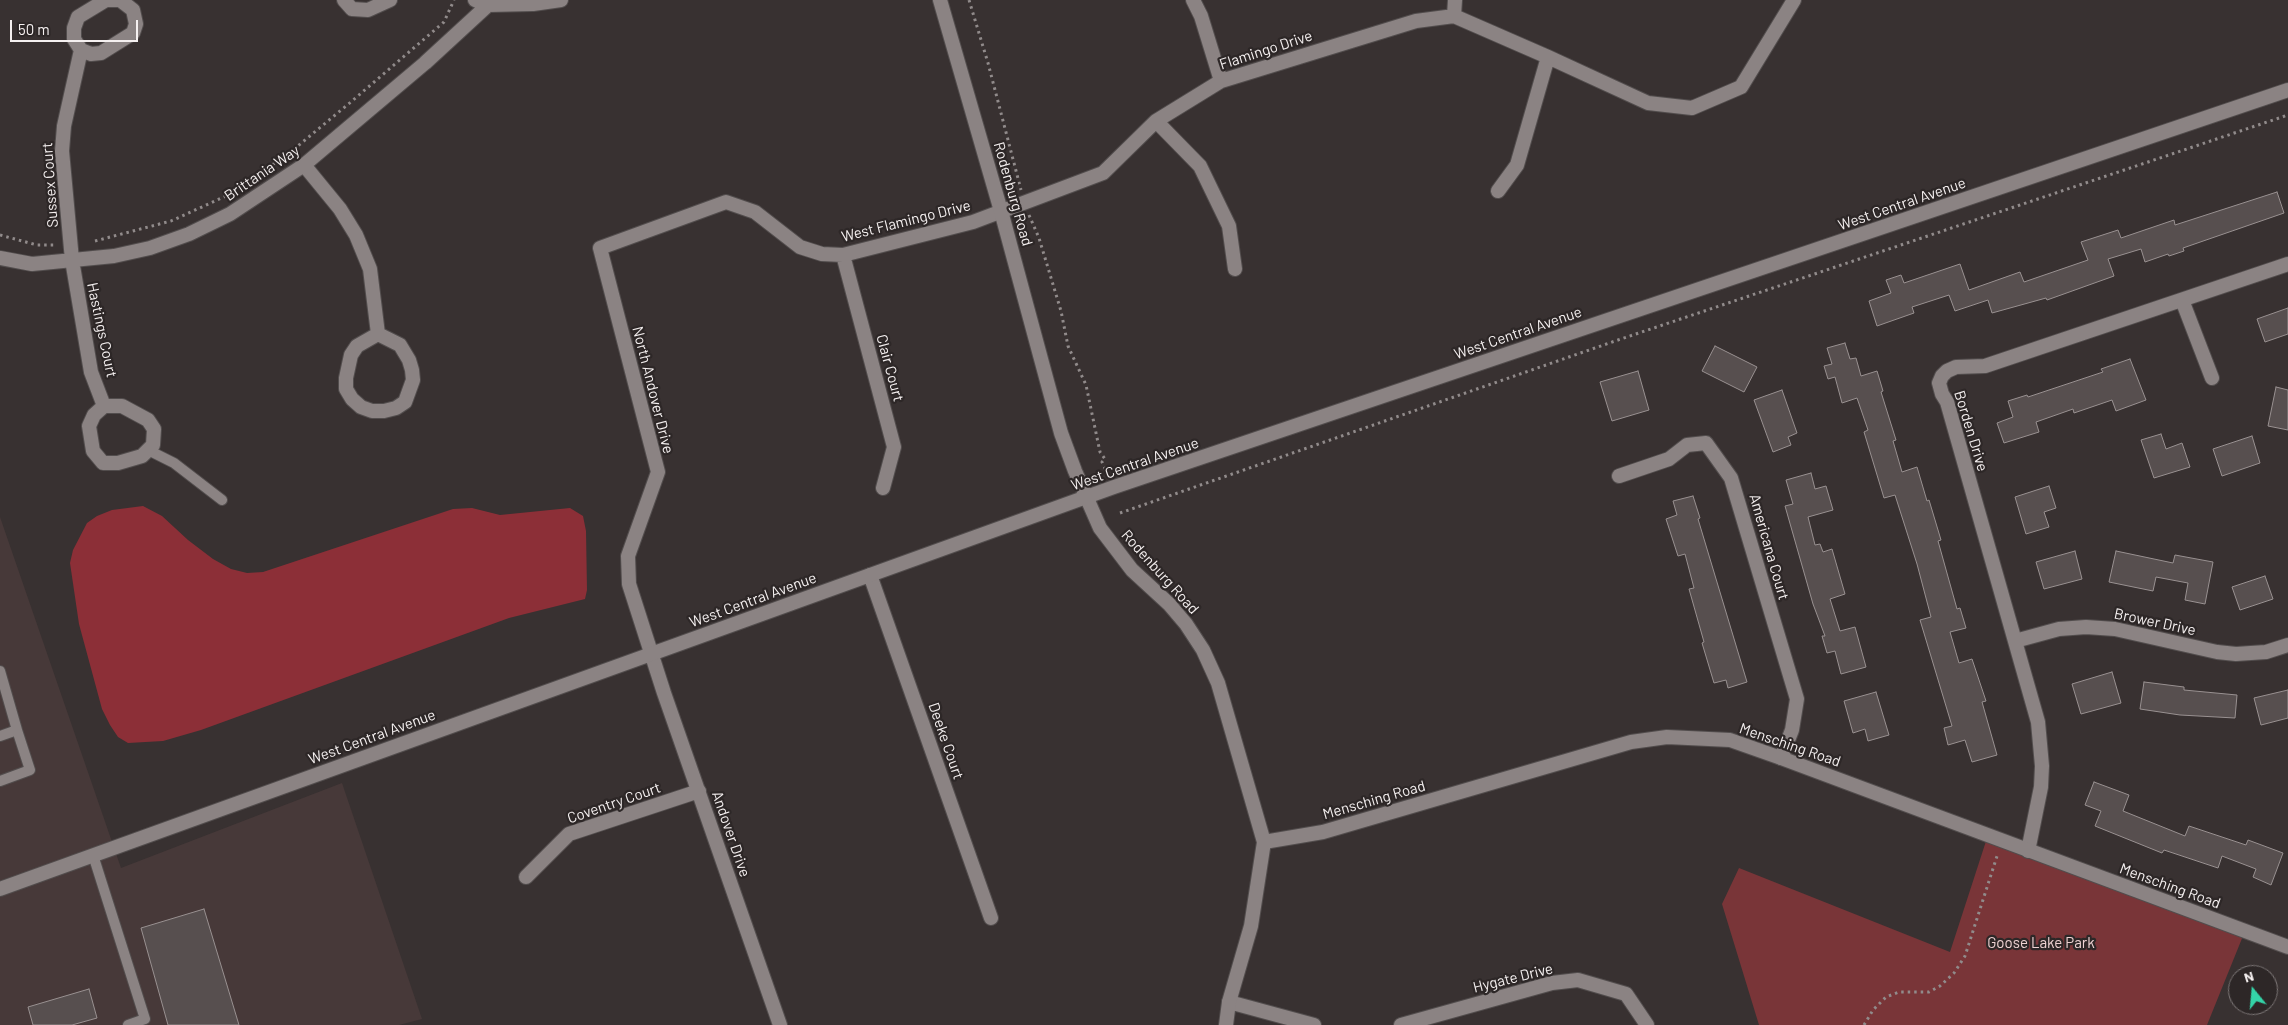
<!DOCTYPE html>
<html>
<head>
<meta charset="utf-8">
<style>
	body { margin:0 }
	#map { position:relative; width:2288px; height:1025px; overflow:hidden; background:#383131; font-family:Barlow,sans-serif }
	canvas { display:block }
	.north { position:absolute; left:2228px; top:965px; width:50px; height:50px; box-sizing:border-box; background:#2d2727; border:1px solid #7d7777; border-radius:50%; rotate:343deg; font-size:14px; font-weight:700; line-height:20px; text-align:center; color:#f5f0f0 }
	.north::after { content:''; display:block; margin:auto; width:18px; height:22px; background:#34d4a8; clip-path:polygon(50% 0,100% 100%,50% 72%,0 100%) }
	.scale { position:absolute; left:10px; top:20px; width:128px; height:22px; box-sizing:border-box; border:2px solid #f5f0f0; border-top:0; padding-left:6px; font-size:15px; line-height:18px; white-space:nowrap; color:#f5f0f0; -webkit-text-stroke:4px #2d2727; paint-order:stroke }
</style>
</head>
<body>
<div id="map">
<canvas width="2288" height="1025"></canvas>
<div class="north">N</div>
<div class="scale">50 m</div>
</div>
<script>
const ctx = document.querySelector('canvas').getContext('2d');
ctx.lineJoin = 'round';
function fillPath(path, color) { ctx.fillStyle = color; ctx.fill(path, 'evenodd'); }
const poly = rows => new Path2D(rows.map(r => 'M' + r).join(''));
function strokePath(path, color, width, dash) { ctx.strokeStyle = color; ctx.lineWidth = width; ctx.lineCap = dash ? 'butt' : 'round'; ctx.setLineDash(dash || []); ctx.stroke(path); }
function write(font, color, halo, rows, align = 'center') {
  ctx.font = font + ' Barlow,sans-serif'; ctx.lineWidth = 4.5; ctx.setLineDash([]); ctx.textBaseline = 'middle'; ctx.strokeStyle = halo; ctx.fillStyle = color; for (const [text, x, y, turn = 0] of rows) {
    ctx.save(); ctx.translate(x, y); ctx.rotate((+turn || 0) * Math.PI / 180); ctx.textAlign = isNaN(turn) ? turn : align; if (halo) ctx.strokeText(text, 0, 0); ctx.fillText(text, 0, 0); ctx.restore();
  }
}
const built = poly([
	[0,517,121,868,342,783,422,1019,399,1025,0,1025]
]);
const green = poly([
	[1988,835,2245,931,2207,1025,1759,1025,1722,904,1739,868,1950,952]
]);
const water = poly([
	[143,506,162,516,188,540,213,559,231,569,247,573,263,572,453,509,472,508,500,515,570,508,583,516,586,531,587,590,585,599,509,618,201,730,163,741,128,743,118,737,110,725,102,709,79,624,70,563,73,550,87,523,97,516,112,510]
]);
const building = poly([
	[2277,192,2284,213,2183,248,2184,251,2169,256,2168,254,2145,262,2141,249,2108,259,2114,276,2047,300,2046,298,1992,313,1988,300,1955,311,1949,295,1912,307,1914,313,1877,326,1869,301,1891,293,1886,280,1901,275,1904,283,1960,264,1969,290,2020,272,2024,282,2088,260,2081,242,2118,230,2121,238,2174,220,2175,225,2277,192],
	[2288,308,2288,334,2265,342,2257,319,2288,308],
	[1845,343,1850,359,1856,358,1861,376,1877,371,1883,391,1881,392,1896,440,1893,441,1902,472,1917,467,1927,501,1929,500,1941,540,1938,541,1957,609,1960,608,1966,628,1950,632,1959,663,1972,659,1986,701,1982,702,1997,755,1972,762,1965,740,1948,745,1944,728,1952,726,1920,620,1931,617,1917,564,1895,495,1884,498,1864,432,1868,430,1857,398,1842,403,1835,377,1828,379,1824,366,1832,364,1827,348,1845,343],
	[1715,346,1757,367,1744,392,1702,371,1715,346],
	[2130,359,2146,400,2116,411,2112,400,2074,413,2073,409,2036,422,2039,432,2004,443,1997,423,2013,417,2008,401,2027,395,2028,397,2103,372,2101,369,2130,359],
	[1638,371,1649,410,1612,421,1600,382,1638,371],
	[2276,387,2288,390,2288,430,2268,426,2276,387],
	[1782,390,1797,433,1788,437,1791,445,1773,452,1754,400,1782,390],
	[2161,434,2166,449,2182,443,2190,467,2154,478,2141,440,2161,434],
	[2252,436,2260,463,2222,476,2213,449,2252,436],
	[1811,473,1815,489,1826,486,1833,510,1808,517,1815,545,1820,544,1823,552,1832,549,1845,594,1830,599,1840,631,1855,627,1866,667,1841,674,1835,651,1827,653,1822,636,1825,636,1813,604,1785,506,1793,504,1786,480,1811,473],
	[2049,486,2056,508,2044,512,2049,527,2026,534,2015,497,2049,486],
	[1693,496,1700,518,1698,519,1747,682,1728,688,1726,680,1714,683,1702,643,1704,642,1689,589,1694,588,1685,554,1678,556,1666,519,1677,515,1673,501,1693,496],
	[2075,551,2082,579,2044,589,2036,562,2075,551],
	[2116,551,2173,563,2175,555,2213,562,2205,604,2185,600,2188,583,2156,577,2153,591,2109,582,2116,551],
	[2265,576,2273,599,2240,610,2232,587,2265,576],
	[2112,672,2121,703,2081,714,2072,684,2112,672],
	[2144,682,2184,687,2184,690,2237,695,2235,718,2180,715,2140,709,2144,682],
	[2288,690,2288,718,2261,725,2254,698,2288,690],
	[1876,692,1889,735,1868,741,1865,729,1853,733,1844,701,1876,692],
	[2094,782,2129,795,2123,811,2185,836,2189,826,2246,845,2248,840,2283,853,2271,885,2253,877,2256,869,2222,856,2218,868,2164,850,2162,853,2095,826,2101,811,2085,805,2094,782],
	[204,909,239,1025,168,1025,141,928,204,909],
	[89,989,97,1018,72,1025,33,1025,28,1007,89,989]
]);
const path = poly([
	[969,0,988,63,1021,190],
	[1029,215,1039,238,1061,311,1068,346,1086,385,1100,452,1105,459,1102,462,1108,475],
	[0,235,37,245,57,245],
	[95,241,171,221,226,196,287,155,352,101,444,22,454,0],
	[1120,513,1618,340,2288,115],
	[1864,1025,1873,1010,1886,997,1899,992,1929,992,1940,986,1954,973,1965,956,1998,853]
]);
const service = poly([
	[148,450,174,463,222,500],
	[0,671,17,730,0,736],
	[0,781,30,770,17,730],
	[93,855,145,1019,128,1025]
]);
const minor = poly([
	[119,0,106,0,78,17,74,28,74,39,81,50,91,54,101,53,133,33,136,24,133,10,120,0],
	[344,0,352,9,368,10,390,0],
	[475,0,488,5,533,4,561,0],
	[1193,0,1201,16,1221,81],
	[1454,16,1455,0],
	[81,50,64,126,62,151,72,260,91,372,104,406,94,415,89,426,93,451,103,463,118,463,142,456,153,445,154,429,148,420,122,406,104,406],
	[1156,121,1200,166,1229,226,1235,269],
	[304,165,340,209,356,235,370,269,378,334],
	[1498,191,1517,165,1548,57],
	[843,255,894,447,883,488],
	[0,258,32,264,114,256,150,248,189,234,230,214,304,165,425,63,488,5,488,0],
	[2182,300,2212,378],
	[378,334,400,345,409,360,412,370,413,380,405,402,396,408,384,411,372,411,361,407,352,399,346,389,346,378,351,355,357,346,378,334],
	[1619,476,1669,459,1687,445,1706,443,1731,478,1797,699,1792,730,1781,758],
	[870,575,991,918],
	[2015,641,2059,629,2086,627,2115,629,2217,652,2236,654,2266,652,2288,645],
	[2028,851,2041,787,2042,766,2038,722,1947,402,1942,394,1939,383,1942,376,1947,371,1956,367,1985,366,2288,264],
	[526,877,569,834,699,791],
	[1229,1002,1314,1025],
	[780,1025,664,693,629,584,628,556,658,472,600,248,726,202,755,212,800,247,822,254,843,255,973,222,1103,173,1156,121,1221,81,1416,21,1454,16,1548,57,1648,103,1692,108,1741,87,1794,0],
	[1401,1025,1552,983,1578,980,1626,994,1647,1025]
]);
const tertiary = poly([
	[940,0,1001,211,1061,433,1075,471,1100,528,1132,570,1169,604,1186,624,1203,650,1218,683,1264,842,1251,926,1229,1002,1226,1025],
	[1264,842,1323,832,1631,742,1667,737,1730,740,1781,758,2288,947],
	[0,889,1114,487,2288,90]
]);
const streetNames = [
	["Flamingo Drive",1266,50,-18],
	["Brittania Way",262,173,-34],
	["Sussex Court",50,185,-94],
	["Rodenburg Road",1013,194,74],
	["West Central Avenue",1902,204,-19],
	["West Flamingo Drive",906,221,-14],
	["Hastings Court",102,330,78],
	["West Central Avenue",1518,333,-19],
	["Clair Court",890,368,75],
	["North Andover Drive",653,390,76],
	["Borden Drive",1971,431,73],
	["West Central Avenue",1135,464,-19],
	["Americana Court",1769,547,74],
	["Rodenburg Road",1160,572,48],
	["West Central Avenue",753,600,-20],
	["Brower Drive",2155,622,12],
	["West Central Avenue",372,737,-20],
	["Deeke Court",946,741,71],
	["Mensching Road",1790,745,19],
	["Mensching Road",1374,800,-16],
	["Coventry Court",614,803,-19],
	["Andover Drive",731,834,71],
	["Mensching Road",2170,886,20],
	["Hygate Drive",1513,978,-14]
];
const parkNames = [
	["Goose Lake Park",2041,943]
];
fillPath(built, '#473939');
fillPath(green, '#793538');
fillPath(water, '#8c2f37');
fillPath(building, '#574f4f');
strokePath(building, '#999191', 1);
strokePath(service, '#524d4d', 12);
strokePath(minor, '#524d4d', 16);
strokePath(tertiary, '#524d4d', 16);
strokePath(path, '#918b8b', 3, [2.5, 4]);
strokePath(service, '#8b8383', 10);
strokePath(minor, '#8b8383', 14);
strokePath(tertiary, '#8b8383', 14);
write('15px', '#f5f0f0', '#2d2727', streetNames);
write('15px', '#eed2d2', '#2d2727', parkNames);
</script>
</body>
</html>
